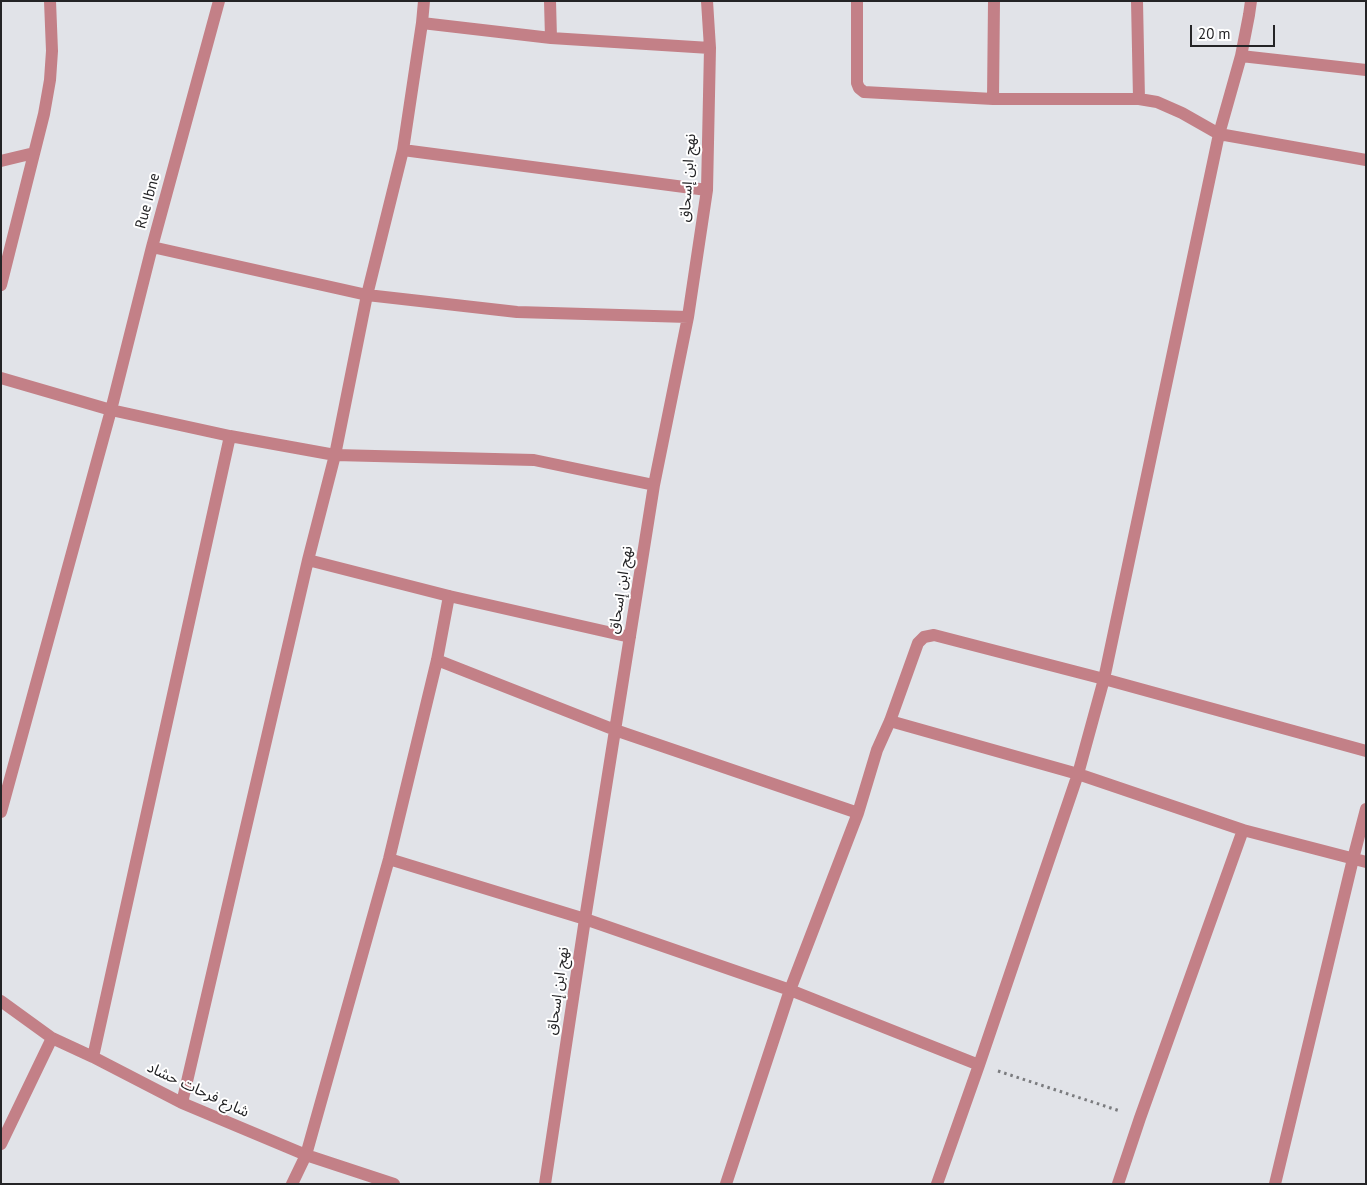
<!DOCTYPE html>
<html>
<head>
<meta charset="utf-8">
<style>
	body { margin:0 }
	#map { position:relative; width:1367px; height:1185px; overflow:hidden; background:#e1e3e8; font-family:"PT Sans",sans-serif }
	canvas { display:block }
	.frame { position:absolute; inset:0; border:2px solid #242426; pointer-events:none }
	.scale { position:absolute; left:1190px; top:25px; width:85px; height:22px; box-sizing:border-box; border:2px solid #242426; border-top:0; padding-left:6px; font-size:15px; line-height:18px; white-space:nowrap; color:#242426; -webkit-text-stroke:4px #fff; paint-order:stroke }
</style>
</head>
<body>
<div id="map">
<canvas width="1367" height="1185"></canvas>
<div class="frame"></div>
<div class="scale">20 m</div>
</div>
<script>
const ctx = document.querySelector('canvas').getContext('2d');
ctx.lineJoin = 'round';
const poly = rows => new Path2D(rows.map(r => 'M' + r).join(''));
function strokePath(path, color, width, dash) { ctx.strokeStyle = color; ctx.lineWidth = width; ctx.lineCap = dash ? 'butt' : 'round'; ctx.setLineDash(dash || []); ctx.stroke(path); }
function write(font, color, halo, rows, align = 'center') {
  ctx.font = font + ' "PT Sans","Noto Sans Arabic",sans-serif'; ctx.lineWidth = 4; ctx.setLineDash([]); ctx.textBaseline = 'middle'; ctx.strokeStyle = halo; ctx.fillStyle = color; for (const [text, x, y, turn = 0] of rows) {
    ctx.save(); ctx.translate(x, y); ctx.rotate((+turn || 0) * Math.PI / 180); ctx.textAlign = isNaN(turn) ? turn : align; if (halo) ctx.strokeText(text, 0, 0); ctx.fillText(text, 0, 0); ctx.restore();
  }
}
const path = poly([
	[998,1071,1120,1111]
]);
const street = poly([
	[550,1,551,38],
	[857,1,857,83,859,88,864,92,993,99,1139,99,1137,1],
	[422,23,551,38,710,48],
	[1241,56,1366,70],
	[993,99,994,1],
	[1139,99,1157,102,1182,113,1219,134,1366,160],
	[403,150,707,190],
	[1,161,34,153],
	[152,247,367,295,517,312,688,317],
	[1,285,44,114,50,80,52,51,50,1],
	[1,378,111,410,230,436,335,455,534,460,654,485],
	[308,560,449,596,630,637],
	[437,660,615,730,858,813],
	[890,721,1078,774,1243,830,1366,862],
	[1,812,111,410,152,247,219,1],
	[389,859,585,919,790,990,979,1065],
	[1,1001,52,1038,93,1057,182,1103,306,1155,394,1184],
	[93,1057,230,436],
	[182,1103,308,560,335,455,367,295,403,150,422,23,424,1],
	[1,1144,52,1038],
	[292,1184,306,1155,389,859,437,660,449,596],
	[545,1184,585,919,654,485,688,317,707,190,710,48,707,1],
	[726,1184,790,990,858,813,877,750,890,721,918,643,924,637,934,635,1104,679,1366,751],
	[937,1184,979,1065,1078,774,1104,679,1219,134,1241,56,1249,15,1251,1],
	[1118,1184,1140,1118,1243,830],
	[1275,1184,1353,859,1366,809]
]);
const streetNames = [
	["نهج ابن إسحاق",688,178,-86],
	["Rue Ibne",148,201,-75],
	["نهج ابن إسحاق",621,590,-81],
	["نهج ابن إسحاق",558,991,-82],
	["شارع فرحات حشاد",198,1090,25]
];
strokePath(path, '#7a7b7e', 3, [2.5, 4]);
strokePath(street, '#c38087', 12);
write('15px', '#242426', '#fff', streetNames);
</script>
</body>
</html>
